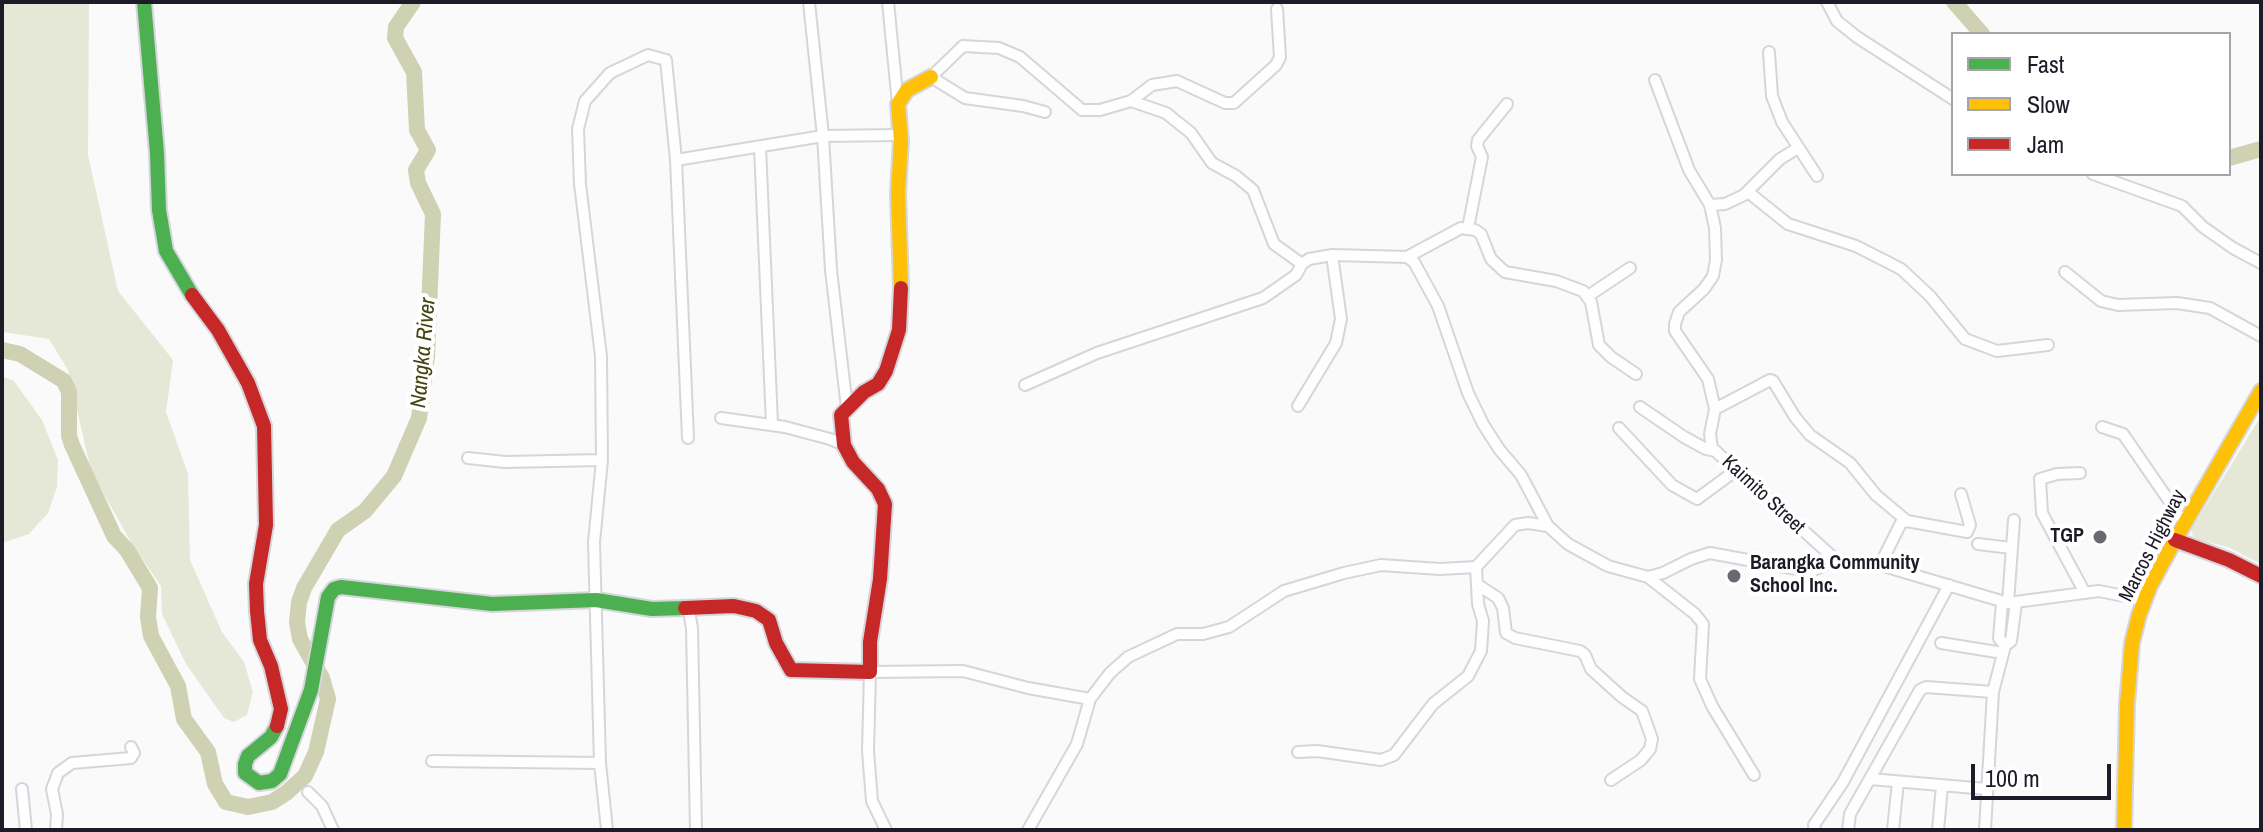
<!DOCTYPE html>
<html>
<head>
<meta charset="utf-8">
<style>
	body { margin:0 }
	#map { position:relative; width:2263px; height:832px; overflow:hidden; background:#fafafa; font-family:"Archivo Narrow",sans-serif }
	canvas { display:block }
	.frame { position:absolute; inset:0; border:4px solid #1b1c27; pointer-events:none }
	.legend { position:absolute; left:1951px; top:32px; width:280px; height:144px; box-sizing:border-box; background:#fff; border:2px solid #a4a4a9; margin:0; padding:10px 14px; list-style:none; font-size:24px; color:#1b1c27 }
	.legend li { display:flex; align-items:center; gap:16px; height:40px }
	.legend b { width:40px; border:2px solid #a4a4a9 }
	.scale { position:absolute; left:1971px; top:764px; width:140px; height:36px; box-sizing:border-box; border:4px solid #1b1c27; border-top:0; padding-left:10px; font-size:24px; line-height:28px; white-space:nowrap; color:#1b1c27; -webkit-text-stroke:6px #fff; paint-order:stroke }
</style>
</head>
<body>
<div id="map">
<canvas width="2263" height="832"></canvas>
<div class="frame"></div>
<ul class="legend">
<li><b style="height:10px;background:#4caf50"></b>Fast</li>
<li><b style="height:10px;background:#ffc107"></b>Slow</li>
<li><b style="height:10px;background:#c62828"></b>Jam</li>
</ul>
<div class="scale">100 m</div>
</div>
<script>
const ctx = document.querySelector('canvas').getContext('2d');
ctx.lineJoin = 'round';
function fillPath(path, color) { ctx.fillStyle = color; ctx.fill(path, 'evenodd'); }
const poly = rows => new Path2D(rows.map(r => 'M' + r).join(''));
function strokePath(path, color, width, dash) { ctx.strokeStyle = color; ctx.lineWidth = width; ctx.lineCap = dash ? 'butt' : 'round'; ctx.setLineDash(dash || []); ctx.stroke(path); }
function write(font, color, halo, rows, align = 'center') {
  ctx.font = font + ' "Archivo Narrow",sans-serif'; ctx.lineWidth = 8; ctx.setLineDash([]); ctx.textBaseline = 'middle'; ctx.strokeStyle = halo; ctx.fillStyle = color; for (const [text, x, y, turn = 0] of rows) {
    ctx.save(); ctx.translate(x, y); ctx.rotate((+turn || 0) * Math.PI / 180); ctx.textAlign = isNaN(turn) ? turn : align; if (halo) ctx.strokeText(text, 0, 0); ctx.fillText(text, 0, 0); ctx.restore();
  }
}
const green = poly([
	[2,2,89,2,88,155,118,291,173,360,166,412,188,474,190,560,222,632,244,662,253,692,247,715,234,722,224,718,186,664,162,614,161,586,132,544,91,471,68,370,49,339,2,332],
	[2,376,14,381,42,420,58,460,57,487,48,513,29,534,2,543],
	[2261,416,2261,564,2228,547,2194,539,2191,530]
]);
const river = poly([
	[1954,2,1982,34],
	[2229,158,2261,149],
	[2,350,20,354,64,381,69,392,69,436,72,445,114,536,127,550,150,588,148,617,151,636,178,686,184,719,208,752,215,784,226,802,248,807,272,802,286,793,305,776,316,752,328,699,322,678,300,639,297,622,299,602,304,588,338,530,365,511,394,476,419,418,427,356,433,214,418,183,416,170,428,150,417,130,414,72,395,38,396,27,413,2]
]);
const street = poly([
	[809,2,823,136,831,270,847,408],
	[888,2,898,104],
	[1827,2,1837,21,1857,37,1953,99],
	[1769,52,1772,96,1782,122,1817,176],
	[1655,80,1689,170,1710,205,1715,228,1716,260,1713,276,1704,289,1679,312,1675,324,1675,331,1708,379,1715,409,1710,434,1712,448,1836,560],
	[1131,101,1152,85,1177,81,1225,103,1234,103,1276,65,1280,57,1277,9],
	[1045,112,1023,106,965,98,931,77,963,46,999,48,1020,57,1082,110,1100,110,1131,101,1166,113,1191,133,1212,163,1236,176,1253,190,1274,244,1302,264],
	[760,147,772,424],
	[676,160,823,136,900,135],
	[2093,174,2182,206,2203,227,2233,248,2261,263],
	[1748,192,1788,224,1856,246,1901,269,1930,296,1965,339,1997,351,2048,345],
	[1710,205,1725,204,1744,195,1780,159,1798,148],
	[1468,228,1482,157,1477,146,1478,140,1507,104],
	[1407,257,1461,228,1475,230,1481,234,1491,259,1505,272,1556,281,1583,291,1591,302,1599,345,1611,357,1636,374],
	[2065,272,2101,301,2118,305,2177,303,2210,308,2261,336],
	[1588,296,1630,268],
	[1025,385,1097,353,1263,298,1296,275,1302,264,1309,259,1332,255,1407,257,1414,262,1438,306,1468,393,1483,424,1499,449,1521,475,1548,526,1568,544,1608,566,1648,577,1663,573,1691,559,1710,553,1802,570,1814,570,1836,560,1880,565,2008,603,2099,591,2144,600],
	[1298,406,1336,343,1341,319,1332,255],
	[1640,407,1684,437,1706,449,1716,451],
	[1715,409,1770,380,1773,381,1795,417,1810,435,1850,463,1876,495,1907,521],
	[721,418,785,427,830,439,844,445],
	[2102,427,2123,434,2185,524],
	[1619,428,1672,485,1697,499,1735,471],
	[468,458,505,462,602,460],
	[2080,473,2057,474,2040,479,2042,513,2085,593],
	[1978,544,2011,548],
	[1880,565,1901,523,1907,521,1967,532,1970,525,1961,494],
	[1648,577,1695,614,1703,624,1700,679,1712,706,1754,775],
	[1478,585,1498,598,1503,608,1506,633,1515,638,1580,651,1585,655,1591,669,1622,697,1642,711,1652,739,1650,749,1641,760,1611,780],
	[2002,602,1999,638,2005,646],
	[2008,603,2014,520],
	[688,606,692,628,696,830],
	[1941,643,2003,653],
	[1298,752,1317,751,1381,760,1394,755,1433,704,1468,676,1481,651,1483,621,1478,604,1476,567],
	[432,761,600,763],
	[1870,779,1987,789],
	[22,789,26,830],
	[308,792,322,806,333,830],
	[56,830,57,814,52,789,58,773,72,763,131,758,134,753,131,747],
	[607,830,600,763,594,542,602,460,601,356,580,184,578,129,585,101,610,73,648,55,666,60,676,160,688,438],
	[886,830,872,801,868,751,870,672,963,671,1028,688,1090,699],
	[1028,830,1077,744,1090,699,1110,673,1128,657,1177,634,1203,634,1229,627,1284,591,1344,573,1381,565,1440,569,1476,567,1515,525,1528,523,1548,526],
	[1815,830,1814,825,1843,782,1949,585],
	[1848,830,1850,814,1920,690,1926,687,1993,692],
	[1893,830,1898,782],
	[1938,830,1942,786],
	[1985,830,1993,692,2005,646,2011,641,2016,603]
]);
const fast = poly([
	[144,2,157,153,159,210,166,251,192,295],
	[277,726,271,737,248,756,245,764,245,773,259,783,272,781,280,774,311,690,328,597,334,589,341,587,492,604,596,600,652,609,685,608]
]);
const slow = poly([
	[901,288,898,193,901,141,898,104,907,90,931,77],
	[2124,830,2127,704,2132,643,2139,615,2150,586,2175,540,2261,391]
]);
const jam = poly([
	[192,295,218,330,248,383,264,426,266,525,256,584,257,611,260,640,271,666,281,709,277,726],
	[2175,540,2229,560,2261,576],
	[685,608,734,606,756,611,769,620,776,643,791,670,870,672,870,642,880,579,885,504,878,489,853,462,844,445,841,415,864,392,878,384,886,371,899,330,901,288]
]);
const markers = [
	[2100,537,8,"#696a71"],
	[1734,576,8,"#696a71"]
];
const streetNames = [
	["Kaimito Street",1763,495,43],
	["Marcos Highway",2153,546,-63]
];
const poiNames = [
	["TGP",2084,537],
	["Barangka Community",1750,564,"left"],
	["School Inc.",1750,587,"left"]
];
const waterNames = [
	["Nangka River",424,353,-85]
];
fillPath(green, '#e6e8d7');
strokePath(river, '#ced1b2', 16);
strokePath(street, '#d5d6dc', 14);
strokePath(fast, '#d5d6dc', 18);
strokePath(slow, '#d5d6dc', 18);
strokePath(jam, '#d5d6dc', 18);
strokePath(street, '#fefefe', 10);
strokePath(fast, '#4caf50', 14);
strokePath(slow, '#ffc107', 14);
strokePath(jam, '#c62828', 14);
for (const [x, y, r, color] of markers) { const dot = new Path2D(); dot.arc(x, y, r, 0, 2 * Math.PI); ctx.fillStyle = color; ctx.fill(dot); strokePath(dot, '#fff', 3); }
write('20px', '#1b1c27', '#fff', streetNames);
write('bold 20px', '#1b1c27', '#fff', poiNames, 'right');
write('italic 22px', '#424510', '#fff', waterNames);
</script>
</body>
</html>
